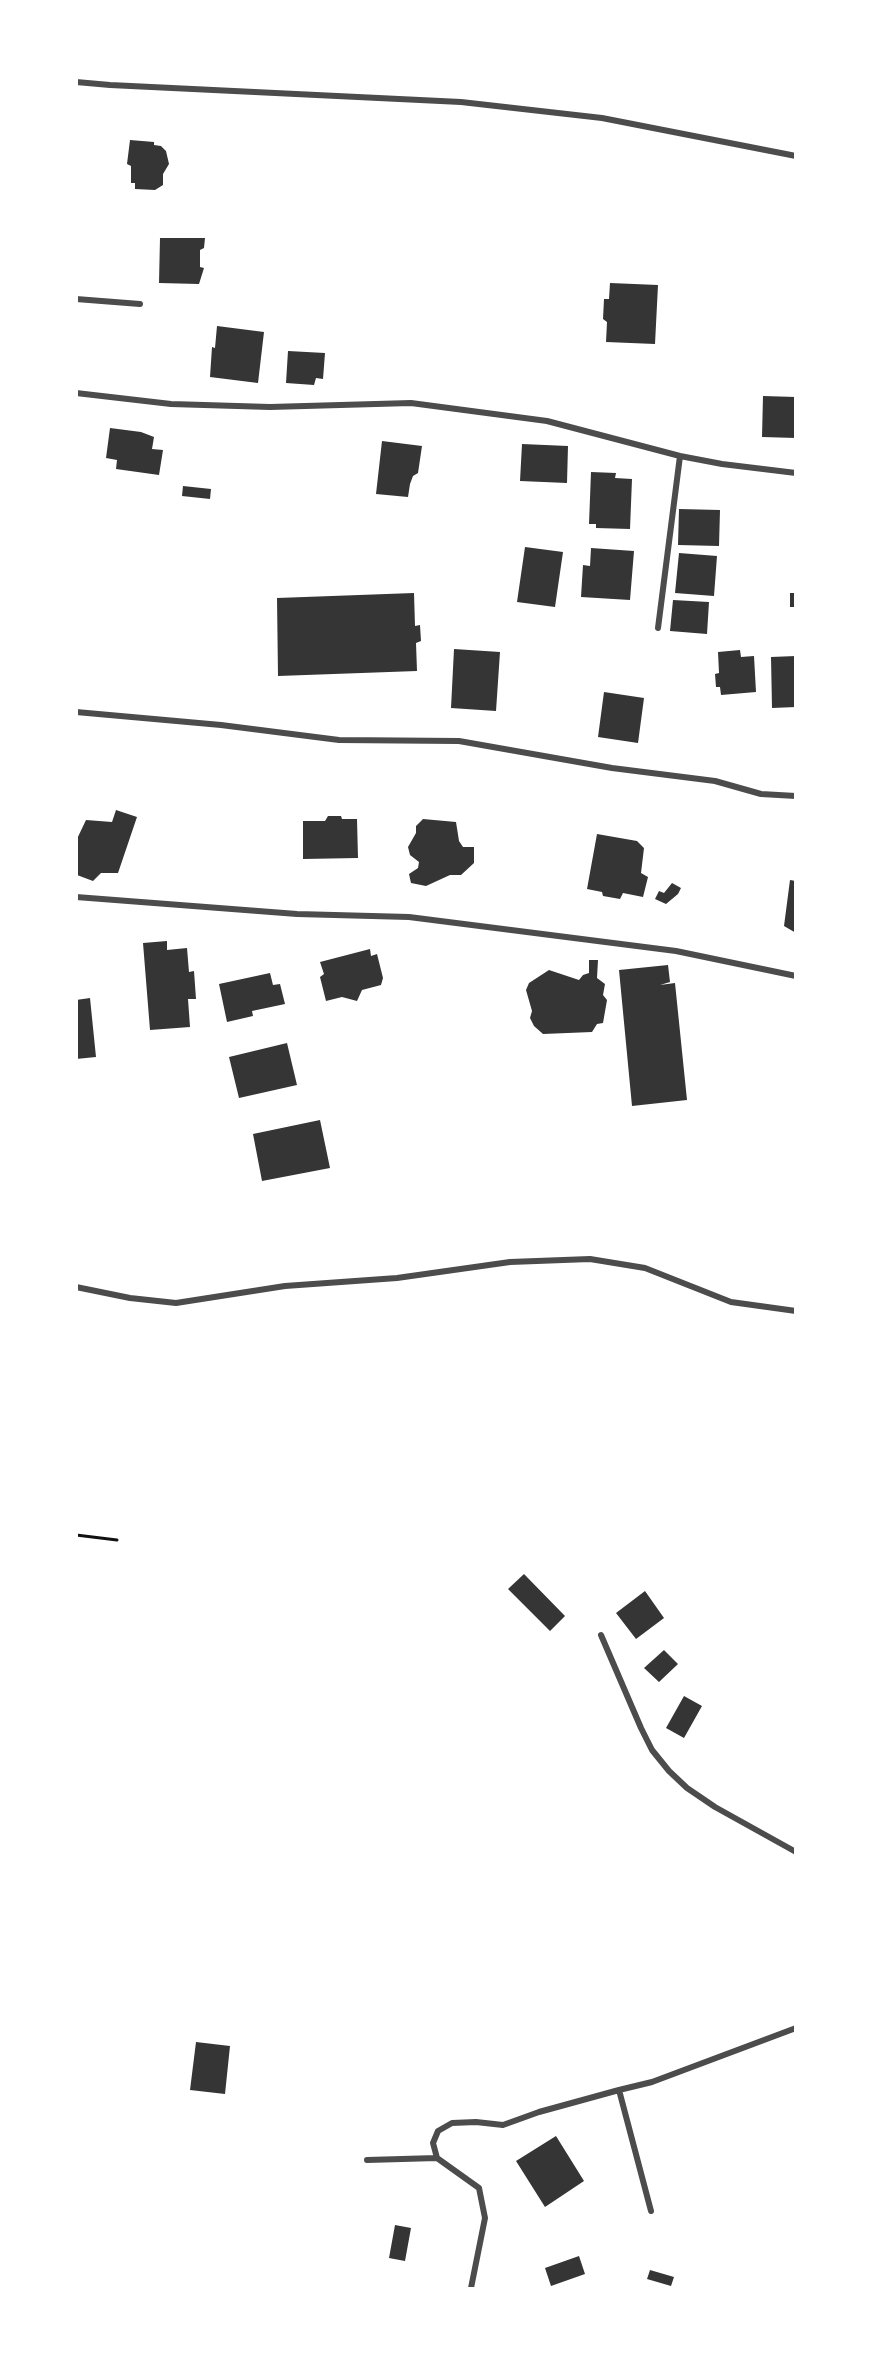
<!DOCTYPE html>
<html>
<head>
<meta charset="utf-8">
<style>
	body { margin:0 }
	#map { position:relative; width:872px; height:2365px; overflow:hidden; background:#fff; font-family:"Libre Baskerville",serif }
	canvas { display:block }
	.frame { position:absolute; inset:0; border:78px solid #fff; pointer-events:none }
</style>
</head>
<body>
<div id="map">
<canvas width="872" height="2365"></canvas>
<div class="frame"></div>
</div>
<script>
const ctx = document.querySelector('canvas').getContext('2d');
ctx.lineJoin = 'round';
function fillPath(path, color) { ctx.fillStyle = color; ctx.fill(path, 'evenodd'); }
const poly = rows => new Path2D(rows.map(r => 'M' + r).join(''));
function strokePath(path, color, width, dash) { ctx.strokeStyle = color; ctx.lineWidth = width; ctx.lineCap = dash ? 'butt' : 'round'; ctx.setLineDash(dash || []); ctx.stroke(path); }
const building = poly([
	[130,140,154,142,154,145,161,146,166,151,169,164,163,174,163,185,155,190,135,189,135,183,131,183,131,166,127,164],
	[160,238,205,238,204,248,200,250,200,267,204,268,199,284,159,283],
	[610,283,658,285,655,344,606,342,607,322,603,319,604,299,609,299],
	[217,326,264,332,258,383,210,377,212,347,215,348],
	[288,351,325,353,323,379,316,378,314,385,286,383],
	[763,396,796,397,796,438,762,437],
	[110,428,141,432,154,437,152,449,163,450,159,475,116,469,117,460,106,458],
	[382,441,422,446,418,473,413,476,410,484,408,497,376,494],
	[522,444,568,446,567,483,520,481],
	[591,472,616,473,615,478,632,479,630,529,596,528,596,524,589,524],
	[183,486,211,489,210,499,182,496],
	[679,509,720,510,719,546,678,545],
	[525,547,563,552,555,607,517,602],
	[591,548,634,551,630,600,581,597,583,565,590,566],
	[679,553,717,556,714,596,675,593],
	[414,593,415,626,420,625,421,641,416,643,417,671,278,676,277,598],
	[790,593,796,593,796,607,790,607],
	[673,600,709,602,707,634,670,631],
	[454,649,500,652,496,711,451,708],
	[740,650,741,657,754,656,756,692,721,695,720,687,716,687,715,674,719,673,718,652],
	[796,656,796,707,772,708,771,657],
	[604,692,644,698,638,743,598,737],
	[116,810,137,817,118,873,101,873,93,881,77,875,76,841,86,820,112,822],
	[328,816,341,816,342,819,357,819,358,858,303,859,303,821,325,821],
	[423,819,456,822,459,841,463,847,474,847,474,863,461,875,450,875,426,886,411,883,409,874,418,868,419,862,410,855,408,847,416,833,416,826],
	[597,834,637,841,644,848,641,873,648,877,643,897,623,893,620,899,603,896,602,892,587,889],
	[790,880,796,881,796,933,784,926],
	[672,883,681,888,678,894,666,904,655,899,659,891,664,893],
	[167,941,167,950,187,948,189,972,194,971,196,999,188,999,190,1027,150,1030,143,943],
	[370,949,371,956,377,954,383,978,381,985,362,990,357,1001,342,997,326,1001,320,977,324,974,320,962],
	[589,960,598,960,597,978,605,984,603,995,607,1000,603,1023,597,1024,592,1032,543,1034,534,1026,530,1018,532,1011,526,990,529,983,549,970,579,980,583,975,589,973],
	[668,965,670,982,660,985,675,983,687,1100,632,1106,619,970],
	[270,973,273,985,280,984,285,1004,252,1011,253,1016,227,1022,219,984],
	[90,998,96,1057,76,1059,76,1000],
	[287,1043,297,1085,239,1098,229,1057],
	[320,1120,330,1168,262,1181,253,1134],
	[524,1574,565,1616,550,1631,508,1589],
	[645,1591,664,1618,636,1639,616,1613],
	[664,1650,678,1664,659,1682,644,1668],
	[684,1696,702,1706,684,1738,666,1728],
	[196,2042,230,2046,225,2094,190,2090],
	[556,2136,584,2181,545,2207,516,2161],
	[395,2225,411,2228,405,2261,389,2258],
	[579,2256,585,2274,551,2286,545,2268],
	[650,2270,674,2277,671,2286,647,2279]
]);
const path = poly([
	[76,1535,117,1540]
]);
const minor = poly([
	[76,82,110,85,461,102,602,118,796,156],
	[76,299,140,304],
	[76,393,171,404,270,407,411,403,547,421,680,456,722,464,796,473],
	[658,628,680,456],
	[76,712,221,725,339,740,459,741,612,768,715,781,761,794,796,796],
	[76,897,297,914,409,917,676,951,796,976],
	[76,1287,130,1298,176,1303,285,1286,397,1278,510,1262,590,1259,645,1268,731,1302,796,1311],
	[601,1635,641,1728,652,1750,669,1771,687,1788,715,1807,796,1852],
	[437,2158,433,2143,438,2131,452,2123,476,2122,503,2125,539,2112,619,2090],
	[367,2160,437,2158,479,2188,485,2218,471,2288],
	[651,2211,619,2090,652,2082,796,2028]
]);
fillPath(building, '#353535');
strokePath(path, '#111', 3);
strokePath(minor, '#4c4c4c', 6);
</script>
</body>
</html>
